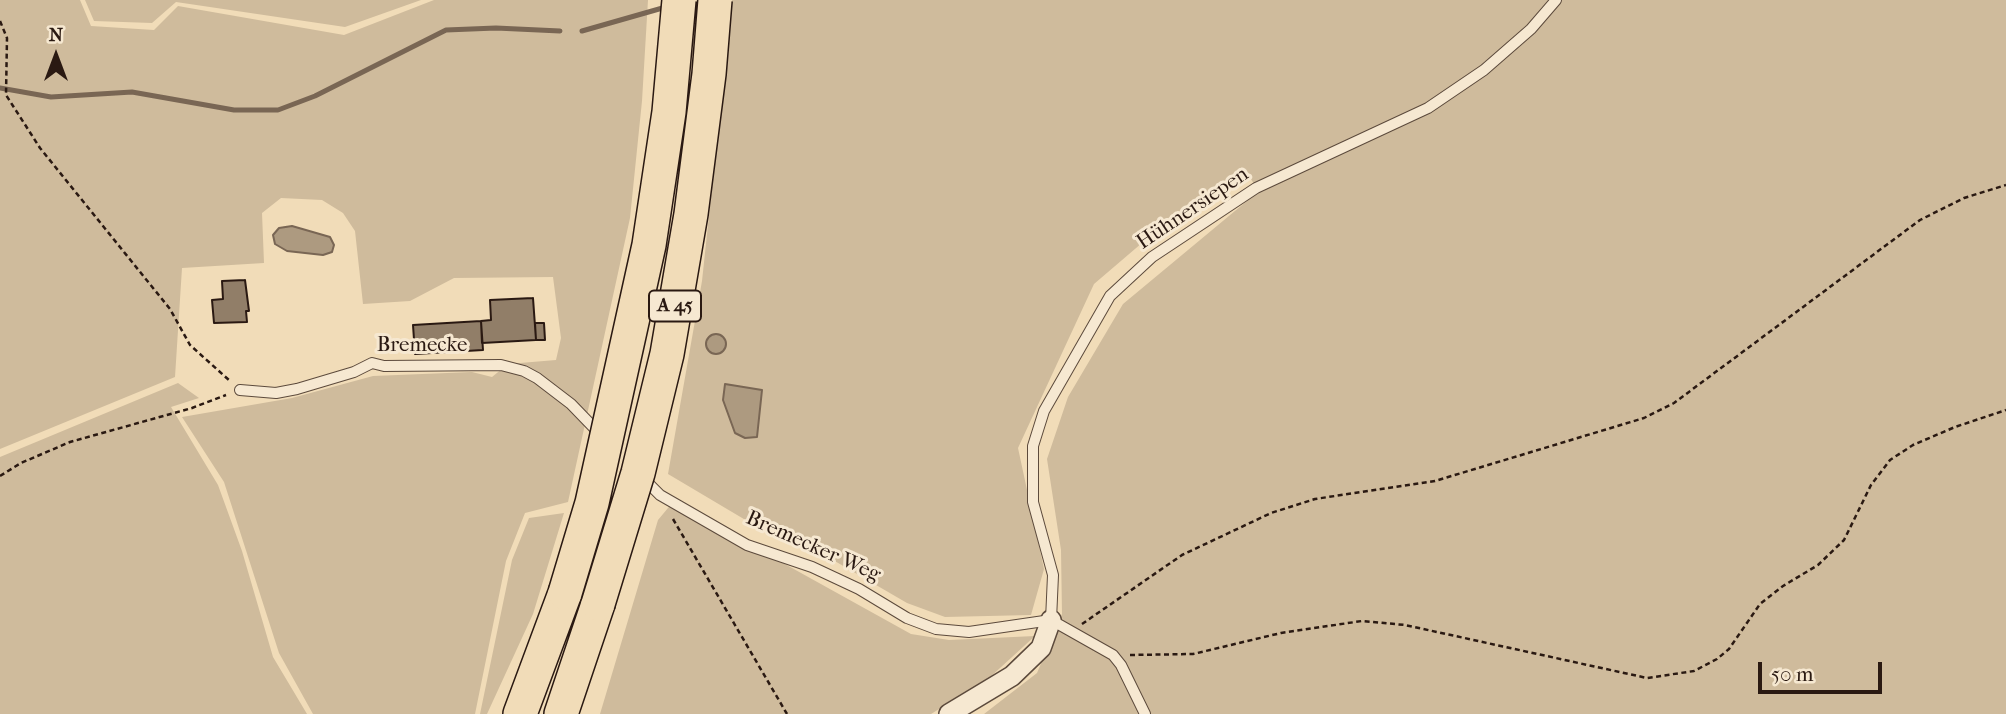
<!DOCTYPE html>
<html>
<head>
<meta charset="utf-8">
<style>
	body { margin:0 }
	#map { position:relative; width:2006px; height:714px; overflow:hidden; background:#f1dcb8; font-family:"IM FELL French Canon",serif }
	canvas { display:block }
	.north { position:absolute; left:21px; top:21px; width:70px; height:70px; -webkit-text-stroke:5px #f6e8d1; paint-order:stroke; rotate:0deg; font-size:19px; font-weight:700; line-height:28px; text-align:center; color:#2a1912 }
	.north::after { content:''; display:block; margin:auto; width:24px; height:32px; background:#2a1912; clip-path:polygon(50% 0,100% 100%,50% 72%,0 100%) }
	.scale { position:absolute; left:1758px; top:662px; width:124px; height:32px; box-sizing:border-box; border:4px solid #2a1912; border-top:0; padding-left:9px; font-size:21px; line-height:24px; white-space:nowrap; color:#2a1912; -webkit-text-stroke:5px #f6e8d1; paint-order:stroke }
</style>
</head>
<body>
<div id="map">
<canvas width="2006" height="714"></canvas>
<div class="north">N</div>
<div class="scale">50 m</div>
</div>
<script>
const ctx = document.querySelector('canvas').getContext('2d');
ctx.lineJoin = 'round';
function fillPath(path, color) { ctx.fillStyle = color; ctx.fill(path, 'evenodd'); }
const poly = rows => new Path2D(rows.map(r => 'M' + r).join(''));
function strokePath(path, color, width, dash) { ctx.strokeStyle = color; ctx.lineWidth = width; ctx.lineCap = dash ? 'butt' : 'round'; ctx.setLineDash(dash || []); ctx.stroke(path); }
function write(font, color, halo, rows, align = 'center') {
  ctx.font = font + ' "IM FELL French Canon",serif'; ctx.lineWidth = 6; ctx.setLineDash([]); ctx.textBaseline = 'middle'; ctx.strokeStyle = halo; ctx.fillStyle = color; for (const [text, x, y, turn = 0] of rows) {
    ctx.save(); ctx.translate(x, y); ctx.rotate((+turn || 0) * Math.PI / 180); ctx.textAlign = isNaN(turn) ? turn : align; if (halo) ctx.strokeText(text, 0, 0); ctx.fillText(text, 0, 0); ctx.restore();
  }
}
const green = poly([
	[0,0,80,0,91,26,154,30,178,6,344,35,434,0,648,0,642,101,630,218,568,502,525,513,506,561,475,714,313,714,279,653,224,482,182,417,292,398,373,376,472,372,492,377,508,364,556,360,561,338,553,277,454,278,410,301,363,304,355,231,343,213,322,200,281,198,262,213,264,263,182,268,175,377,0,449],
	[85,0,421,0,345,27,176,2,152,23,94,21],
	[732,0,2006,0,2006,714,984,714,1037,673,1062,614,1061,550,1047,459,1068,397,1123,304,1259,191,1246,172,1149,237,1094,284,1018,448,1044,569,1031,615,945,617,907,603,833,560,759,528,668,474,702,281],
	[178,383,199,398,171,407,218,485,242,551,273,657,307,714,0,714,0,457],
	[673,502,911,634,949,640,1035,636,988,679,931,714,600,714,658,520],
	[564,513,533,614,487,714,480,714,512,560,529,518]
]);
const water = poly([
	[292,226,330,237,334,245,332,252,323,255,287,251,275,244,273,235,279,228,292,226],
	'706 344a10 10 0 1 1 20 0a10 10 0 1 1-20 0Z',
	[725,384,762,390,757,437,745,438,735,433,723,400,725,384]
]);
const stream = poly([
	[582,31,666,7],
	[0,88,51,97,132,92,234,110,278,110,315,96,446,30,496,28,560,31]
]);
const building = poly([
	[245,280,249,311,246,311,247,322,214,323,212,300,223,299,222,281,245,280],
	[533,298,536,340,482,343,481,321,491,320,490,300,533,298],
	[481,321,483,350,415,354,413,325,481,321],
	[535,323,544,323,545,340,536,340,535,323]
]);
const path = poly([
	[0,21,7,38,6,95,40,148,170,309,190,345,230,381],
	[0,476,21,463,70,442,192,408,226,395],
	[673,519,787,714],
	[1082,624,1182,555,1271,513,1315,499,1435,481,1644,418,1674,403,1920,220,1964,198,2006,185],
	[1130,655,1193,654,1281,633,1362,621,1405,625,1647,678,1694,671,1717,659,1729,649,1760,604,1783,586,1818,565,1844,540,1871,485,1890,460,1913,445,1955,427,2006,410]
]);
const lane = poly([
	[240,390,276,393,297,389,354,372,372,363,384,366,501,365,524,371,537,378,571,404,600,434],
	[642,477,660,495,747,545,812,567,859,589,907,618,936,629,969,632,1051,620,1113,655,1121,665,1145,714],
	[1051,620,1053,575,1033,502,1033,446,1044,411,1110,296,1152,257,1256,188,1428,108,1484,70,1531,29,1556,0]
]);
const street = poly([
	[949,714,1012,676,1041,648,1051,620]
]);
const highway = poly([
	[520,714,565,593],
	[561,714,598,604]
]);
const highwayBridge = poly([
	[565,593,592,503,649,245,669,112,679,0],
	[598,604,638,473,667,354,691,214,709,74,715,0]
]);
const shields = [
	[675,306,52]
];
const shieldNames = [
	["A 45",675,306]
];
const streetNames = [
	["Hühnersiepen",1193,209,-34],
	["Bremecke",422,346],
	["Bremecker Weg",813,547,24]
];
fillPath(green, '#cfbb9c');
fillPath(water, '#ad9a80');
strokePath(water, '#796654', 2);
strokePath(stream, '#796654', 5);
fillPath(building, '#917e68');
strokePath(building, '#2a1912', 2);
strokePath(lane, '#5c4a3c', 12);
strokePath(street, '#5c4a3c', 22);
strokePath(highway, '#2a1912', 36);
strokePath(path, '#2a1912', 2.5, [5, 3.5]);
strokePath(lane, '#f6e8d1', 10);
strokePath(street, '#f6e8d1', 19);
strokePath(highway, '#f1dcb8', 33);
strokePath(highwayBridge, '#2a1912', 36, []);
strokePath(highwayBridge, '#f1dcb8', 33);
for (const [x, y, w] of shields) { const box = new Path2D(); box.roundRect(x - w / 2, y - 15.5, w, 31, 5); ctx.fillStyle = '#f6e8d1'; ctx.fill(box); strokePath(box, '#2a1912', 2); }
write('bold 19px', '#2a1912', null, shieldNames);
write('21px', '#2a1912', '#f6e8d1', streetNames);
</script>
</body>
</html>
